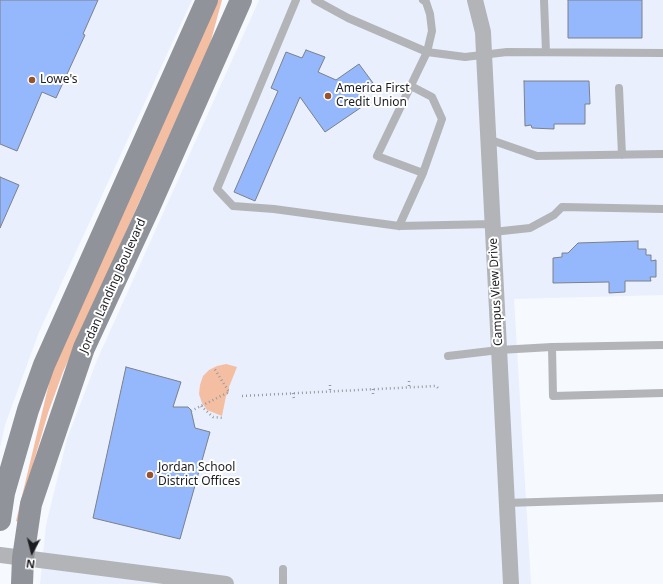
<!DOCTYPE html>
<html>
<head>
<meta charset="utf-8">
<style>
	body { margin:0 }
	#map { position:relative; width:663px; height:584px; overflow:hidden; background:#f6f9fe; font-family:"Noto Sans",sans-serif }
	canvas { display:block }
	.north { position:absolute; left:12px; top:532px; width:40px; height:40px; -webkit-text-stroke:3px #fff; paint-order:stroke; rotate:187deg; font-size:11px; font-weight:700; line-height:16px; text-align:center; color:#1c1d21 }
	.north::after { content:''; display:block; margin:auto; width:14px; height:18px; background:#1c1d21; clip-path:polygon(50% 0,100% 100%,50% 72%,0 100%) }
</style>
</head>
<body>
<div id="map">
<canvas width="663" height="584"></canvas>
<div class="north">N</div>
</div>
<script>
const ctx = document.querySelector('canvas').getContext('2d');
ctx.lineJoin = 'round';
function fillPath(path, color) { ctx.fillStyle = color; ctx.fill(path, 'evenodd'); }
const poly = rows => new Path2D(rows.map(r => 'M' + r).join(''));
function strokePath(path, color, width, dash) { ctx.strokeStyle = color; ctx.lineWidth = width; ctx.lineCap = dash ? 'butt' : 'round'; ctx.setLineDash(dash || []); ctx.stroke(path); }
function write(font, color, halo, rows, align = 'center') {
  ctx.font = font + ' "Noto Sans",sans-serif'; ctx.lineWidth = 4; ctx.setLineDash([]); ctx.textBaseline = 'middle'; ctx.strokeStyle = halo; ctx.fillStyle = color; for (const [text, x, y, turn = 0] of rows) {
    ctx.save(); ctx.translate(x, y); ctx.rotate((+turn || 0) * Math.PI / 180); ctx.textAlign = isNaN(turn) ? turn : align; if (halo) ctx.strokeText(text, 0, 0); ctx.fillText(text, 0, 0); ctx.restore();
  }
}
const built = poly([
	[0,0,192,0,39,332,5,425,0,448],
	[259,0,663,0,663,295,514,299,531,584,40,584,46,525,67,439,97,360]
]);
const green = poly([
	[216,0,222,0,207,55,198,71,63,372,48,413,34,461,21,523,16,521,52,371],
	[226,364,237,367,229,387,229,392,226,396,222,416,207,410,202,403,199,394,200,385,203,376,209,370,217,366]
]);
const building = poly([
	[0,0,98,0,83,34,85,35,56,98,42,92,17,151,0,144,0,0],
	[568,0,642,0,642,38,568,38,568,0],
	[306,50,325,57,318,72,336,80,359,64,373,83,361,91,369,102,325,132,300,97,255,201,234,192,278,91,271,88,286,52,302,58,306,50],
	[524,81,589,81,590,104,585,104,585,124,554,124,554,129,532,128,531,125,525,126,524,81],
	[0,177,19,185,0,228,0,177],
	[638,241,638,249,646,249,646,255,651,255,651,261,656,260,656,277,650,277,651,281,625,281,625,292,609,293,609,282,553,283,553,258,562,257,562,253,568,253,578,243,638,241],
	[126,367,181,382,173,407,188,407,191,410,195,428,210,432,180,539,93,518,126,367]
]);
const path = poly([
	[409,381,409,387],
	[330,385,330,391],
	[373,389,373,396],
	[293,393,294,399],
	[242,396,436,386,439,389],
	[201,406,213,417,224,418],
	[191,411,229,392,214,368]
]);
const lane = poly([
	[296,0,217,189,233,206,274,209,399,226,493,224],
	[315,0,348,18,427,52,377,156,423,173,399,226],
	[423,0,426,2,430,14,432,31,427,52,465,57,507,52,663,53],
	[544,0,546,52],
	[411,86,432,97,442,119,423,173],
	[619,88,622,155],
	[488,139,537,156,662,154],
	[493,232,530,228,554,215,562,207,663,209],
	[552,347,663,345],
	[448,356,499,350,552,347,553,396,663,393],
	[506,503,663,498],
	[283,569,283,584]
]);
const street = poly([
	[475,0,483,32,484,54,511,584],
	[0,555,226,584]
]);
const secondary = poly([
	[0,520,4,493,28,410,44,365,207,0],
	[22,584,23,558,31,504,84,348,148,210,241,0]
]);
const markers = [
	[32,80,4,"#985329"],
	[328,96,4,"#985329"],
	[150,475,4,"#985329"]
];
const poiNames = [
	["Lowe's",40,80],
	["America First",336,89],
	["Credit Union",336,103],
	["Jordan School",158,468],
	["District Offices",158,482]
];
const streetNames = [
	["Jordan Landing Boulevard",113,286,-66],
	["Campus View Drive",496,292,-93]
];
fillPath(built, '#e9effc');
fillPath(green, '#f4bea2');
fillPath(building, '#95b7fc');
strokePath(building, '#7c8189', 1);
strokePath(path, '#97999e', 2.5, [1, 3]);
strokePath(lane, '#b2b4b8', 8);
strokePath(street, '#b2b4b8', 16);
strokePath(secondary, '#909399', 22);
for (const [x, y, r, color] of markers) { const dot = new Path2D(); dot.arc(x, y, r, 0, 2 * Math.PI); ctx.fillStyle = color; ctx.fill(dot); strokePath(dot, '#fff', 1.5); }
write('12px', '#1c1d21', '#fff', poiNames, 'left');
write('12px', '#1c1d21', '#fff', streetNames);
</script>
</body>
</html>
